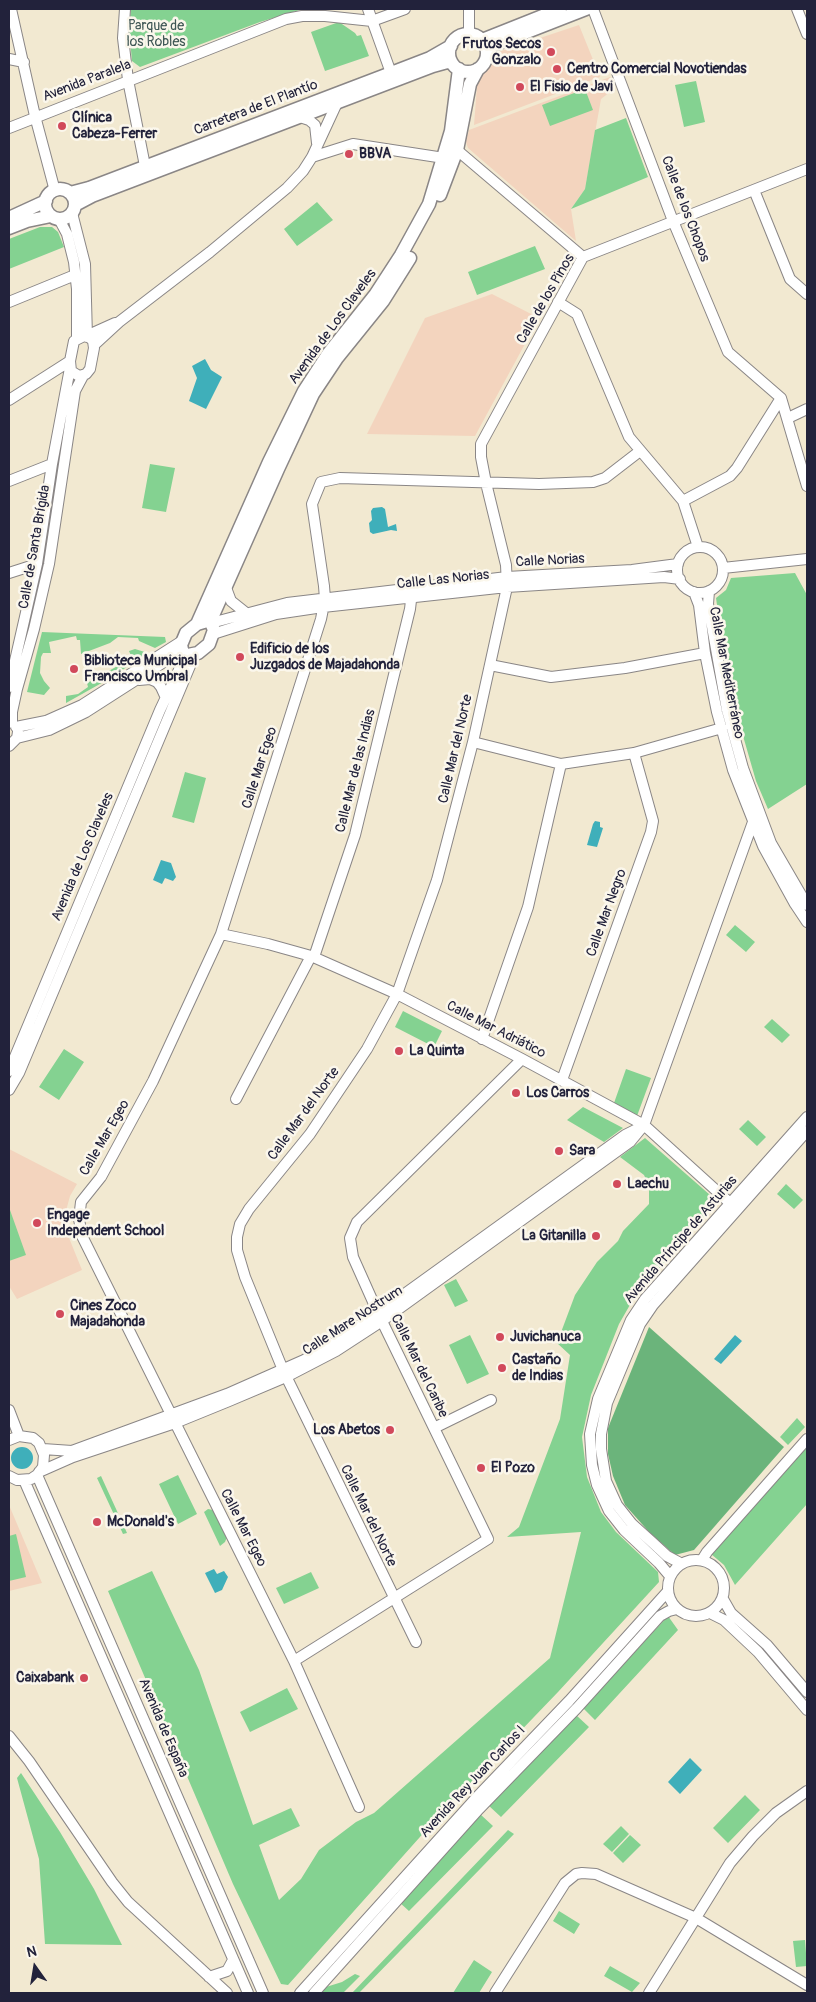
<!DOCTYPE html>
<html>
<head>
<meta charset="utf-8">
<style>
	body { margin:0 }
	#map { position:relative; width:816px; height:2002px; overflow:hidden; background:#f2e9d1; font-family:Pangolin,sans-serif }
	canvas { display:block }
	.frame { position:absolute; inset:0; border:10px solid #22223b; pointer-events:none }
	.north { position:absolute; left:10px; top:1942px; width:50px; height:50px; -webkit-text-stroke:4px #fbf7ec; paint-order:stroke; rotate:347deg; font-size:14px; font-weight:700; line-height:20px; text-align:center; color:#22223b }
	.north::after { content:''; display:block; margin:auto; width:18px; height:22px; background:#22223b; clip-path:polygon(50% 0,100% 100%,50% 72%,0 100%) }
</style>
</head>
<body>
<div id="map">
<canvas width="816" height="2002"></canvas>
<div class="frame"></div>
<div class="north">N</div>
</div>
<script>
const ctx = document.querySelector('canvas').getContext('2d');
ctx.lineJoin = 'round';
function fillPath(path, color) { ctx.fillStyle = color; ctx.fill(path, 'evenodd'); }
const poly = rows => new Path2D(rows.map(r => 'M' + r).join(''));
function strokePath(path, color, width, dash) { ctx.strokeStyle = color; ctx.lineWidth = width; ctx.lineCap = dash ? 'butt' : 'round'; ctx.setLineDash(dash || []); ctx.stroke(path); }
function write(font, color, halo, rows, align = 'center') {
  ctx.font = font + ' Pangolin,sans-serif'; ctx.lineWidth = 5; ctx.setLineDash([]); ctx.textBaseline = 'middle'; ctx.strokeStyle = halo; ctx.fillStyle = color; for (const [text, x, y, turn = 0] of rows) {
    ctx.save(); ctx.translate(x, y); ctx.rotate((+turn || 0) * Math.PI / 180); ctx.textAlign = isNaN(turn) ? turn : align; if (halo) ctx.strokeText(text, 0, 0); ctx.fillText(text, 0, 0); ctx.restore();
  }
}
const built = poly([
	[579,25,600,77,474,125,478,74,490,61,492,54],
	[610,77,615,88,601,99,585,189,571,209,576,241,468,148,466,142,469,130],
	[492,294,539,318,475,436,367,434,425,318],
	[9,1149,77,1184,70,1196,64,1218,65,1228,82,1270,17,1299,9,1286],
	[9,1505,42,1583,9,1591]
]);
const green = poly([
	[131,9,314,9,303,9,260,22,140,67,132,61,129,29],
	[339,22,355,33,357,36,361,35,369,56,325,71,311,32],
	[696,81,705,122,684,127,675,85],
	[585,89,593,110,550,126,542,105],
	[626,118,648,177,571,209,585,189,595,130],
	[317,202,333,220,297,246,284,229],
	[40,227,52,227,58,232,64,247,9,269,9,239],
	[535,246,545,269,477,295,468,272],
	[150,464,175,468,166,512,142,508],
	[795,573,807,595,807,784,768,809,756,781,737,715,724,655,716,598,726,590,731,578],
	[42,632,165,637,166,642,155,648,139,641,138,638,118,637,110,643,81,654,80,640,77,640,76,636,49,642,51,653,43,653,41,657,40,673,44,681,50,688,44,695,27,692],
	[135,649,148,653,107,680,66,703,66,696,78,694,88,687,87,683,132,658,129,651],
	[185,772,206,778,194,823,172,817],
	[735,925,755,942,746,952,726,935],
	[403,1011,442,1031,434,1047,395,1027],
	[772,1019,790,1035,782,1043,764,1027],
	[64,1049,84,1062,59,1100,39,1087],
	[626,1069,651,1078,637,1116,614,1103],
	[583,1107,623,1128,604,1142,567,1120],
	[748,1120,766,1137,757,1146,739,1129],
	[645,1138,718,1202,635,1296,619,1324,591,1395,582,1437,587,1477,601,1512,616,1532,658,1572,659,1582,558,1692,436,1819,288,1985,281,1984,233,1884,108,1591,152,1571,199,1670,253,1825,291,1808,300,1826,259,1845,279,1900,301,1879,319,1850,356,1822,374,1813,550,1658,581,1532,507,1537,519,1527,560,1419,570,1355,557,1343,575,1295,597,1262,618,1241,623,1231,649,1204,649,1186,644,1175,620,1157],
	[786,1184,803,1200,794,1209,777,1194],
	[9,1210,10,1210,26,1255,9,1261],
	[456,1279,468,1301,455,1307,444,1285],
	[470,1335,489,1374,467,1384,449,1345],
	[797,1418,805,1427,788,1445,780,1437],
	[807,1444,807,1504,735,1585,724,1565,711,1554],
	[178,1475,197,1514,178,1524,159,1484],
	[101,1476,127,1533,123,1534,97,1478],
	[208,1509,213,1510,227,1537,225,1542,220,1546,204,1512],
	[16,1534,26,1577,9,1581,9,1536],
	[311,1572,319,1588,284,1604,276,1588],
	[668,1616,678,1630,595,1720,583,1708],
	[287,1688,298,1709,250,1732,240,1712],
	[576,1715,589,1727,501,1817,488,1805],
	[21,1773,60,1832,94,1889,122,1945,45,1944,39,1859,17,1778],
	[745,1795,760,1810,728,1843,713,1828],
	[480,1814,493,1826,409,1911,399,1902],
	[621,1826,629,1834,612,1852,603,1844],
	[508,1830,514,1834,481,1868,359,1993,352,1993],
	[630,1835,641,1845,623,1863,613,1853],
	[559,1911,580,1924,574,1934,553,1921],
	[805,1940,807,1966,796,1967,793,1941],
	[474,1960,492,1972,479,1993,453,1993],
	[610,1966,640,1983,632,1992,604,1976],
	[355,1974,360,1976,343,1993,319,1993,326,1987,342,1982]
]);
const forest = poly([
	[649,1327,784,1447,694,1550,675,1555,650,1533,625,1505,613,1476,608,1454,608,1428]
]);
const water = poly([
	[205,359,211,370,222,377,206,409,189,401,197,378,192,366],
	[382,507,385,509,388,527,396,524,397,531,391,530,373,534,370,532,369,523,372,520,371,511,373,508],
	[595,821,600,822,600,827,603,828,597,847,587,845,593,824],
	[161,860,171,863,176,877,173,881,165,878,162,884,153,880],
	[735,1335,742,1341,721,1364,714,1359],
	'11 1458a11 11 0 1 1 22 0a11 11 0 1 1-22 0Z',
	[214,1569,217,1574,224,1571,228,1577,222,1590,215,1593,205,1573],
	[690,1758,702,1770,680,1794,668,1782]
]);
const minor = poly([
	[11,9,35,116,55,191],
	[125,9,123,38,128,80,145,166],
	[368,9,391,73],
	[469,9,469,34],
	[593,9,673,221,728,352,781,398,807,486],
	[797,9,807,34],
	[9,59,24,62],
	[300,117,309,120,315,125,317,143],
	[9,128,286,19,302,16,325,16,372,21,405,9],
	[457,150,583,257],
	[312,157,353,144,444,158],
	[754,190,790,279,807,294],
	[72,213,85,264,87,337],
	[59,219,67,234,74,262,77,289,77,338],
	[9,302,75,275],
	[558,302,577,314,629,437,683,501,698,547],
	[84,336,89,337,93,341,94,348,90,369,86,374,79,376,71,371,70,361,74,341,84,336],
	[89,337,95,332,115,323],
	[94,345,119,322,210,252,287,188,303,171,312,157,337,103],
	[9,400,70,361],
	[788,418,807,409],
	[9,481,52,464],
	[683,501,730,476,737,468,781,398],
	'677 570a23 23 0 1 1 46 0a23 23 0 1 1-46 0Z',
	[723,568,807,559],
	[9,573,37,564],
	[225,585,231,601,246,613],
	[709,591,708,604,727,710,743,768,771,843,807,905],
	[694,592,699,605,705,653,717,712,733,770,763,846,795,904,807,922],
	[211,623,287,603,507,577,632,570,678,564],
	[213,634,276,614,323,607,507,587,664,577,680,579],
	[490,665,551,677,625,668,705,653],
	[139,680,150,679,157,682,161,687,166,698],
	[9,687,37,564,52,464,70,368],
	[12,723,12,712,17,689,34,629,49,564,75,391,83,376],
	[16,727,46,721,82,705,182,641],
	[17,738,49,730,86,712,181,651],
	[473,742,561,764,634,753,722,728],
	[9,746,17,738,18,732],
	[221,934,268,944,311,956,397,994,522,1059,644,1125,730,1203],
	[314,957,355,835,410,609,412,592],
	[482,1039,528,907,561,764],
	[9,1071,160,710,186,655],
	[562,1080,651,832,653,821,634,753],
	[9,1090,19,1073,195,654],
	[236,1099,311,956],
	[9,1410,19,1436],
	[434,1428,491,1400],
	[9,1440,19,1436,33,1438,39,1443,44,1455,43,1467,37,1475,31,1479,17,1480,9,1476],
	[43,1449,72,1451,227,1394,304,1360,337,1341,378,1313,625,1135,639,1128],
	[39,1472,73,1457,175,1423,229,1401,286,1377,336,1351,382,1321,630,1142,644,1125,753,822],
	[37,1475,263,1993],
	[24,1480,248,1993],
	'668 1588a28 28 0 1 1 56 0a28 28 0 1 1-56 0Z',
	[702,1560,707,1552,807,1439],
	[682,1564,667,1556,653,1543,632,1524,617,1505,606,1481,601,1449,601,1434,607,1403,640,1324,653,1305,807,1131],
	[670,1576,659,1563,624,1530,609,1511,597,1485,592,1465,590,1434,598,1399,631,1320,645,1299,807,1117],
	[723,1599,731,1613,767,1645,807,1692],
	[710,1613,724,1620,758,1652,807,1710],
	[416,1642,283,1370,245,1277,237,1250,237,1237,240,1224,249,1209,310,1134,367,1049,397,994,437,880,473,742,507,587,506,565,486,483,481,457,481,444,583,257,807,169],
	[294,1661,488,1539,378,1313,353,1257,350,1238,357,1222,522,1059],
	[9,1736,29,1761,112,1882,128,1902,227,1993],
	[359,1807,294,1661,82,1236,79,1219,81,1202,101,1177,153,1081,221,934,321,619,325,599,324,586,312,504,321,482,340,478,539,484,593,482,605,478,640,451],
	[209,1977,227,1971,233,1960],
	[300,1993,476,1798,569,1701,668,1591],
	[314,1993,479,1809,577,1708,660,1616,669,1611,677,1609],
	[495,1993,565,1883,576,1874,582,1873,596,1874,696,1918,807,1985],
	[649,1993,730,1863,753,1836,776,1813,807,1791]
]);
const tertiary = poly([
	'449 53a19 19 0 1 1 38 0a19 19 0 1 1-38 0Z',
	[482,40,560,9],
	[486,48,586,9],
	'45 204a15 15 0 1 1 30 0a15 15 0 1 1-30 0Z',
	[70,193,89,188,391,73,430,58,451,46],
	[440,195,457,150,470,84,478,69],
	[75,205,92,196,433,66,451,61],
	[9,218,46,201],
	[9,228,27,221,51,216],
	[207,621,211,623,214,630,209,644,198,653,188,655,183,654,181,645,186,633,197,624,207,621],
	[210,622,278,469,313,394,337,358,383,301,410,258],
	[197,624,269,462,304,391,328,354,375,295,401,255,429,204,451,131,459,69]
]);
const markers = [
	[551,52,5,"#d1495b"],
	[557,69,5,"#d1495b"],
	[520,87,5,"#d1495b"],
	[62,126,5,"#d1495b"],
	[349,154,5,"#d1495b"],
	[240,657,5,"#d1495b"],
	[74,669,5,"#d1495b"],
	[399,1051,5,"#d1495b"],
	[516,1093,5,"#d1495b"],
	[559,1151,5,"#d1495b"],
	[617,1184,5,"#d1495b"],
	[37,1223,5,"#d1495b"],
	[596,1236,5,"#d1495b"],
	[60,1314,5,"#d1495b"],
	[500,1337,5,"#d1495b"],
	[502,1368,5,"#d1495b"],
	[390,1430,5,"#d1495b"],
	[481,1468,5,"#d1495b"],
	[97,1522,5,"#d1495b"],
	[84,1678,5,"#d1495b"]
];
const parkNames = [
	["Parque de",156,26],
	["los Robles",156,42]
];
const poiNames = [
	["Frutos Secos",541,44,"right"],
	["Gonzalo",541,60,"right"],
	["Centro Comercial Novotiendas",567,69],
	["El Fisio de Javi",530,87],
	["Clínica",72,118],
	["Cabeza-Ferrer",72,134],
	["BBVA",359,154],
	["Edificio de los",250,649],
	["Juzgados de Majadahonda",250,665],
	["Biblioteca Municipal",84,661],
	["Francisco Umbral",84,677],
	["La Quinta",409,1051],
	["Los Carros",526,1093],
	["Sara",569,1151],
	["Laechu",627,1184],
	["Engage",47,1215],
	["Independent School",47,1231],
	["La Gitanilla",586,1236,"right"],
	["Cines Zoco",70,1306],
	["Majadahonda",70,1322],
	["Juvichanuca",510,1337],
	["Castaño",512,1360],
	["de Indias",512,1376],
	["Los Abetos",380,1430,"right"],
	["El Pozo",491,1468],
	["McDonald's",107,1522],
	["Caixabank",74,1678,"right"]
];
const streetNames = [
	["Avenida Paralela",87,81,-21],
	["Carretera de El Plantío",256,108,-21],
	["Calle de los Chopos",685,209,69],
	["Calle de los Pinos",546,299,-60],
	["Avenida de Los Claveles",333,327,-54],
	["Calle de Santa Brígida",35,547,-80],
	["Calle Norias",550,561,-3],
	["Calle Las Norias",443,580,-6],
	["Calle Mar Mediterráneo",726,673,79],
	["Calle Mar del Norte",456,749,-77],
	["Calle Mar Egeo",260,768,-72],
	["Calle Mar de las Indias",356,771,-76],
	["Avenida de Los Claveles",83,857,-67],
	["Calle Mar Negro",607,913,-70],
	["Calle Mar Adriático",496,1030,27],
	["Calle Mar del Norte",304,1114,-54],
	["Calle Mar Egeo",105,1138,-60],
	["Avenida Príncipe de Asturias",681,1240,-49],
	["Calle Mare Nostrum",353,1321,-33],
	["Calle Mar del Caribe",419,1366,64],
	["Calle Mar del Norte",368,1516,64],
	["Calle Mar Egeo",243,1528,63],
	["Avenida de España",163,1728,67],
	["Avenida Rey Juan Carlos I",473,1782,-47]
];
fillPath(built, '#f3d4be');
fillPath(green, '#84d291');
fillPath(forest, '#6bb47b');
fillPath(water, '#3fafba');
strokePath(minor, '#8a8686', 12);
strokePath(tertiary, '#8a8686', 15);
strokePath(minor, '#fff', 10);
strokePath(tertiary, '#fff', 12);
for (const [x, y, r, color] of markers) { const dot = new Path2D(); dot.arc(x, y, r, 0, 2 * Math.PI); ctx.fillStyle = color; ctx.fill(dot); strokePath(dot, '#fbf7ec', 2); }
write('14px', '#3f5755', '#fbf7ec', parkNames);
write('bold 14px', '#22223b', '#fbf7ec', poiNames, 'left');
write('14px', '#22223b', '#fbf7ec', streetNames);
</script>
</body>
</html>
